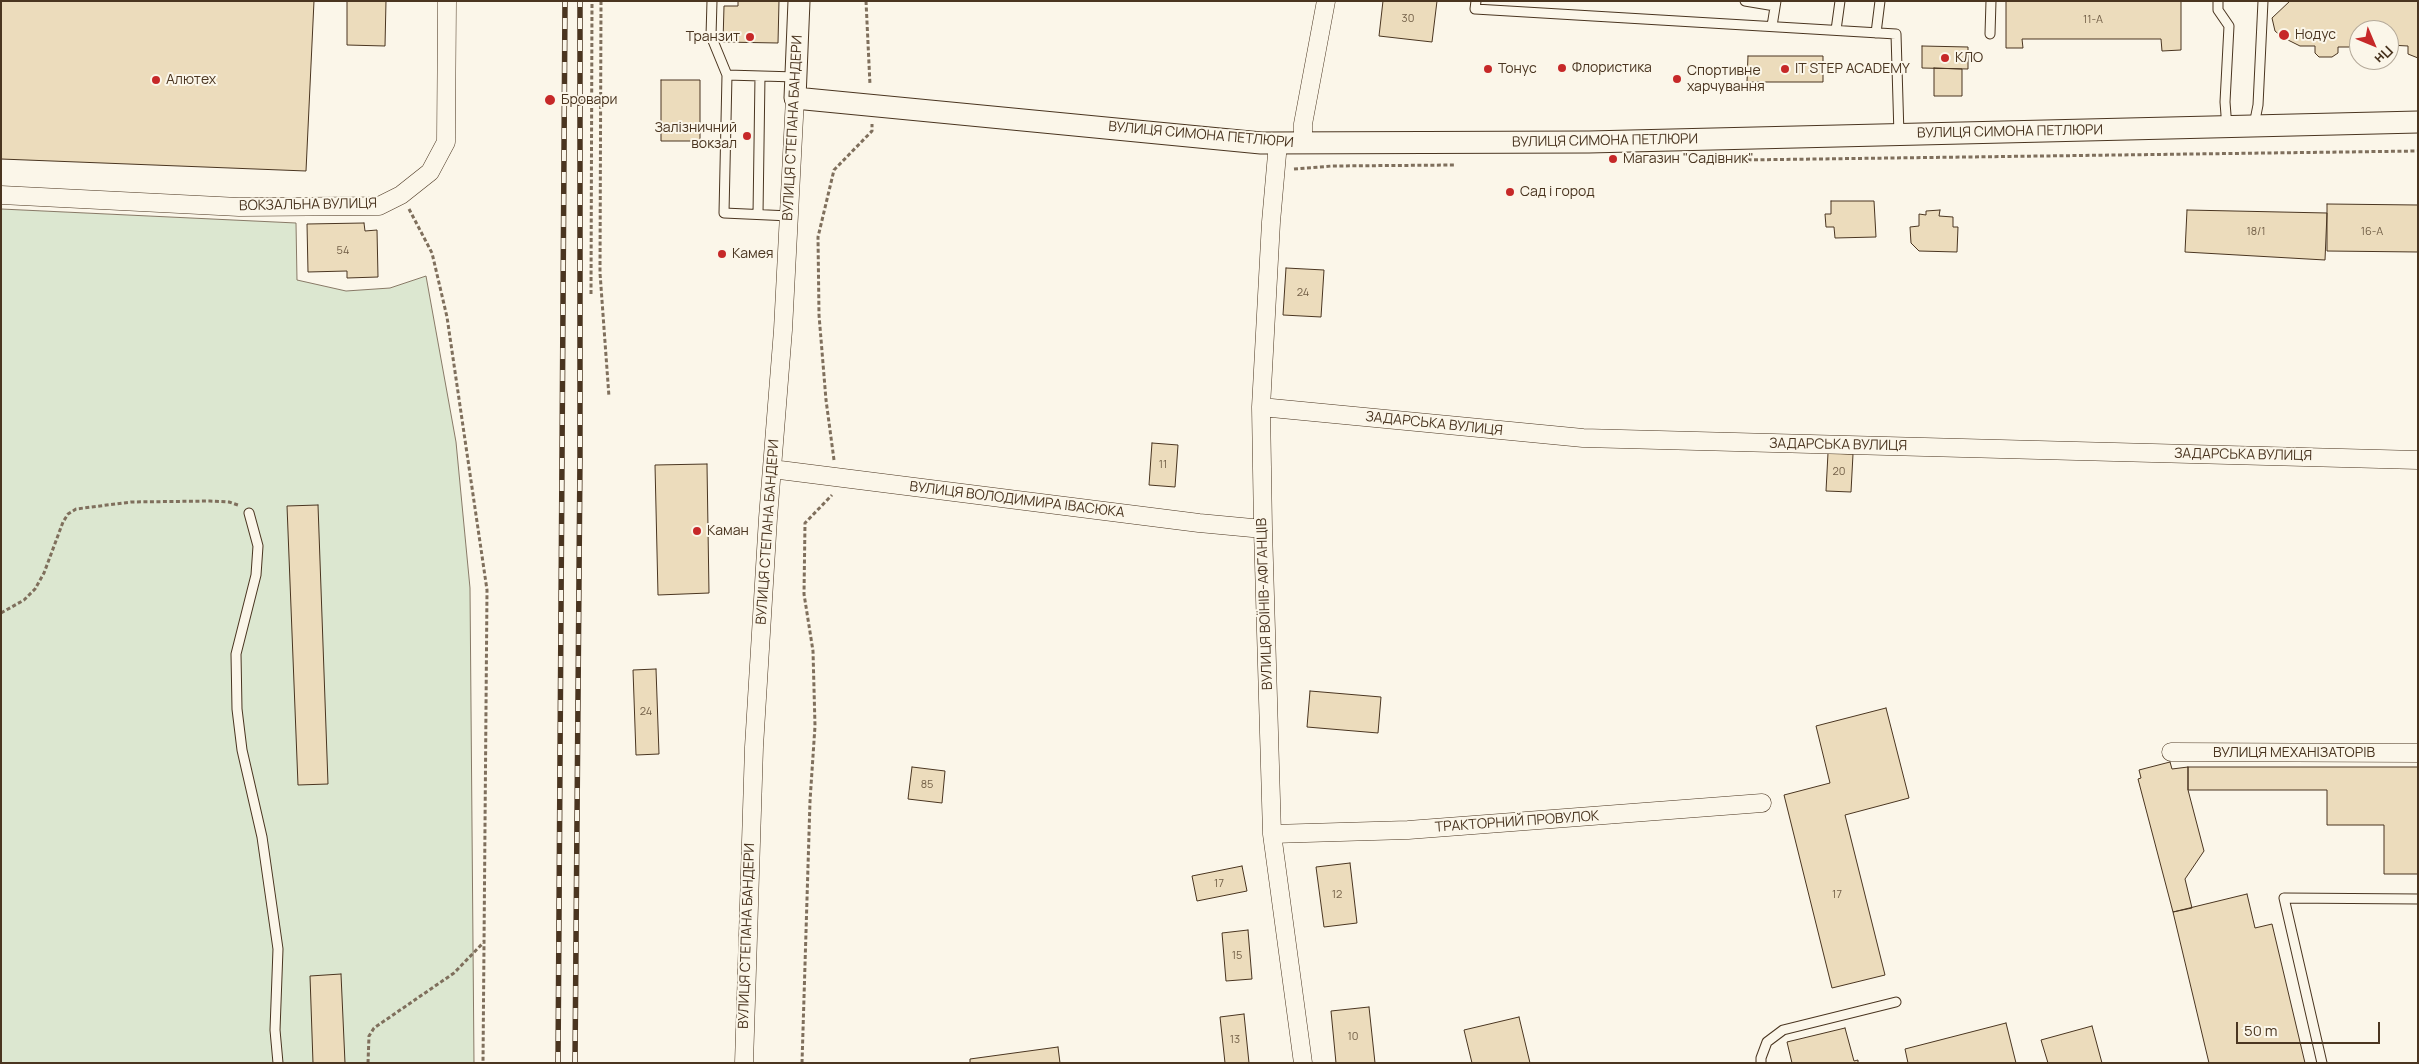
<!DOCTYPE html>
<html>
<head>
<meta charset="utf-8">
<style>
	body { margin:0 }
	#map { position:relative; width:2419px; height:1064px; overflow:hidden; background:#fbf6e9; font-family:Manrope,sans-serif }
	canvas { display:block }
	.frame { position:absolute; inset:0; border:2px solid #4a3520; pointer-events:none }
	.north { position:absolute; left:2349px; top:20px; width:50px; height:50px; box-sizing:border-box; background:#fbf6e9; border:1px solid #b4a999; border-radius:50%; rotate:135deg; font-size:14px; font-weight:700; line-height:20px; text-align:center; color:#4a3520 }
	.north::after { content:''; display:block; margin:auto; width:18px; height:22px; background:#c62828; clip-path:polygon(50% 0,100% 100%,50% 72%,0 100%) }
	.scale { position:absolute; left:2236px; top:1022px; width:144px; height:22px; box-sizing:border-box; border:2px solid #4a3520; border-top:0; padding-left:6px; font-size:15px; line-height:18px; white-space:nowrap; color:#4a3520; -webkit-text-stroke:4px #fbf6e9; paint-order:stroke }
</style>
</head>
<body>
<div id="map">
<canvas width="2419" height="1064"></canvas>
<div class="frame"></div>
<div class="north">Пн</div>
<div class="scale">50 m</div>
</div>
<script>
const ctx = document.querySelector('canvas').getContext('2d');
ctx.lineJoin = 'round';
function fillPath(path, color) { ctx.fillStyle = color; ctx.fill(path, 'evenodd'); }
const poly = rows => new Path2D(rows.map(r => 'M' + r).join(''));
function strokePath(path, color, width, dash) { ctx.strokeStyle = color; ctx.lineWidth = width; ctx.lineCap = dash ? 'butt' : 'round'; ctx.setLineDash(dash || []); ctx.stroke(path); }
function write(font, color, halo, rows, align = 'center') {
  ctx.font = font + ' Manrope,sans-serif'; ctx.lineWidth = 4; ctx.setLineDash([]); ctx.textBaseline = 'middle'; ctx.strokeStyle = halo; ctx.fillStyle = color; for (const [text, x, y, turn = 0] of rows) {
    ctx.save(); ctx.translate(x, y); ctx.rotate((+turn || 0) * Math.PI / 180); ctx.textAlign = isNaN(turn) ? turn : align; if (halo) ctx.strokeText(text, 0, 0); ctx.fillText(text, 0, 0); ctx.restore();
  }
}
const green = poly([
	[1,209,296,223,297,280,346,291,390,288,426,276,456,442,470,588,474,1063,1,1063,1,209]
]);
const building = poly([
	[1,1,314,1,306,171,1,159,1,1],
	[347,1,386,1,385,46,347,45,347,1],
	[738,1,779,1,778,43,723,42,724,6,738,6,738,1],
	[1383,1,1437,1,1432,42,1379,36,1383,1],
	[2006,1,2181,1,2181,50,2162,51,2161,39,2022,39,2023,48,2006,48,2006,1],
	[2290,1,2418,1,2418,58,2408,54,2408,46,2389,45,2389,30,2359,30,2359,42,2349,47,2338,47,2338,53,2332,57,2319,57,2315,53,2315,46,2300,46,2282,37,2275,31,2272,18,2290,1],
	[1922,46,1968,47,1968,69,1922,68,1922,46],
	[1748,56,1823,56,1823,82,1747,82,1748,56],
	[1934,68,1962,69,1962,96,1934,96,1934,68],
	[661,80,700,80,700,141,661,141,661,80],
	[1831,201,1874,201,1876,237,1835,238,1834,227,1826,227,1825,214,1831,214,1831,201],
	[2327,204,2418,205,2418,252,2327,251,2327,204],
	[1940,210,1939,216,1953,217,1953,227,1958,227,1957,252,1919,251,1911,243,1910,227,1919,226,1919,214,1926,215,1926,211,1940,210],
	[2187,210,2327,213,2325,260,2185,252,2187,210],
	[364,223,365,231,377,230,378,277,347,278,347,271,308,272,307,224,364,223],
	[1286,268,1324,270,1321,317,1283,315,1286,268],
	[1152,443,1178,445,1175,487,1149,485,1152,443],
	[1828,453,1853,454,1851,492,1826,491,1828,453],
	[707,464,709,593,658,595,655,465,707,464],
	[318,505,328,784,298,785,287,506,318,505],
	[656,669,659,754,636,755,633,670,656,669],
	[1310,691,1381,697,1378,733,1307,727,1310,691],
	[1886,708,1909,798,1845,815,1885,975,1832,988,1784,795,1830,783,1816,726,1886,708],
	[2170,762,2172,769,2188,767,2188,790,2204,851,2185,879,2192,908,2173,912,2138,779,2141,778,2139,770,2170,762],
	[912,767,945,771,942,803,908,799,912,767],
	[2188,767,2418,767,2418,874,2384,874,2384,825,2327,825,2327,790,2188,790,2188,767],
	[1350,863,1357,923,1324,927,1316,867,1350,863],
	[1242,866,1247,891,1197,901,1192,876,1242,866],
	[2247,894,2255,928,2272,924,2305,1063,2209,1063,2173,912,2247,894],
	[1248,930,1252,979,1226,981,1222,933,1248,930],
	[341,974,345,1063,313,1063,310,976,341,974],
	[1369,1007,1375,1063,1336,1063,1331,1011,1369,1007],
	[1244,1014,1249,1063,1225,1063,1220,1017,1244,1014],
	[1519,1017,1530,1063,1472,1063,1464,1030,1519,1017],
	[2006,1023,2016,1063,1908,1063,1905,1049,2006,1023],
	[2092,1026,2102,1063,2048,1063,2041,1040,2092,1026],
	[1845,1028,1854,1061,1858,1060,1858,1063,1792,1063,1787,1042,1845,1028],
	[1058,1047,1060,1063,970,1063,970,1059,1058,1047]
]);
const path = poly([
	[601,1,600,273,609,397],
	[866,1,870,85],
	[1741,160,2418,151],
	[1294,169,1332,166,1455,165],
	[409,209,432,253,447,317,487,590,483,1063],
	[591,294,592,1],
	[834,460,826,400,819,315,818,237,834,170,872,131,872,124],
	[1,613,24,600,35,589,44,573,63,522,68,514,76,509,131,502,210,501,229,502,238,505],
	[368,1063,369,1036,374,1028,454,973,484,942],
	[802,1063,810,801,815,726,813,651,804,594,805,523,832,495]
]);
const service = poly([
	[712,1,711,36,727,75],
	[1476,1,1475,9,1896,34,1899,135],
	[1745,1,1775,6],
	[2218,1,2218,10,2229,26,2225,102,2227,128],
	[1772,26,1776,1],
	[1836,30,1840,1],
	[1876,33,1880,1],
	[1990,34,1991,1],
	[2254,125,2258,105,2263,1],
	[758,214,760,76],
	[790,216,724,213,727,75,796,77],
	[249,513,258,546,256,575,236,654,237,709,242,750,262,837,278,949,275,1030,278,1063],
	[1761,1063,1761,1058,1767,1042,1783,1030,1896,1002],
	[2322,1063,2284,898,2418,899]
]);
const minor = poly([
	[1278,143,1271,222,1261,407,1263,529,1272,834,1303,1063],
	[1303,143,1303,124,1326,1],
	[1,195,239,207,379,206,401,195,430,172,446,142,447,1],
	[1261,407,1583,438,2418,460],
	[772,469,1199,523,1263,529],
	[2171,752,2418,753],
	[1272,834,1408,830,1762,803],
	[744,1063,754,747,768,518,783,330,795,98]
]);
const tertiary = poly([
	[799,1,795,98,1261,143,1589,142,2418,122]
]);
const rail = poly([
	[558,1063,565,1],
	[575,1063,580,456,580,1]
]);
const markers = [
	[2284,35,6,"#c62828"],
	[750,37,5,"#c62828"],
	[1945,58,5,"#c62828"],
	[1562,68,5,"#c62828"],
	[1488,69,5,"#c62828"],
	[1785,69,5,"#c62828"],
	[1677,79,5,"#c62828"],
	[156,80,5,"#c62828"],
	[550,100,6,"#c62828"],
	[747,136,5,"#c62828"],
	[1613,159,5,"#c62828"],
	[1510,192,5,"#c62828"],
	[722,254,5,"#c62828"],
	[697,531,5,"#c62828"]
];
const numberNames = [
	["30",1408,19],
	["11-А",2093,20],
	["18/1",2256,232],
	["16-А",2372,232],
	["54",343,251],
	["24",1303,293],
	["11",1163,465],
	["20",1839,472],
	["24",646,712],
	["85",927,785],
	["17",1219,884],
	["12",1337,895],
	["17",1837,895],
	["15",1237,956],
	["10",1353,1037],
	["13",1235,1040]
];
const poiNames = [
	["Нодус",2295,35],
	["Транзит",740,37,"right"],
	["КЛО",1955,58],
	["Флористика",1572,68],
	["Тонус",1498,69],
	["IT STEP ACADEMY",1795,69],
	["Спортивне",1687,71],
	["харчування",1687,87],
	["Алютех",166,80],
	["Бровари",561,100],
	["Залізничний",737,128,"right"],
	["вокзал",737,144,"right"],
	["Магазин \"Садівник\"",1623,159],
	["Сад і город",1520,192],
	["Камея",732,254],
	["Каман",707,531]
];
const streetNames = [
	["ВУЛИЦЯ СТЕПАНА БАНДЕРИ",793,128,-87],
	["ВУЛИЦЯ СИМОНА ПЕТЛЮРИ",2010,132,-1],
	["ВУЛИЦЯ СИМОНА ПЕТЛЮРИ",1201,135,5],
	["ВУЛИЦЯ СИМОНА ПЕТЛЮРИ",1605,141,-1],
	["ВОКЗАЛЬНА ВУЛИЦЯ",308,205,-1],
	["ЗАДАРСЬКА ВУЛИЦЯ",1434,424,6],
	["ЗАДАРСЬКА ВУЛИЦЯ",1838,445,1],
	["ЗАДАРСЬКА ВУЛИЦЯ",2243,455,1],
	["ВУЛИЦЯ ВОЛОДИМИРА ІВАСЮКА",1017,500,7],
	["ВУЛИЦЯ СТЕПАНА БАНДЕРИ",768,532,-86],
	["ВУЛИЦЯ ВОЇНІВ-АФГАНЦІВ",1265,604,-92],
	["ВУЛИЦЯ МЕХАНІЗАТОРІВ",2294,753],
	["ТРАКТОРНИЙ ПРОВУЛОК",1517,822,-4],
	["ВУЛИЦЯ СТЕПАНА БАНДЕРИ",747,936,-88]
];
fillPath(green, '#dce7d0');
strokePath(green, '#887966', 1);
fillPath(building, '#ecdcbc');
strokePath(building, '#4a3520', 1);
strokePath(service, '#4a3520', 11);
strokePath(minor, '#4a3520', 19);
strokePath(tertiary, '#4a3520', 23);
strokePath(path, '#7f6f5c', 3, [4, 2.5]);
strokePath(service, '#fbf6e9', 9);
strokePath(minor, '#fbf6e9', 18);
strokePath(tertiary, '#fbf6e9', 21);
strokePath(rail, '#4a3520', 5.5);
strokePath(rail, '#fbf6e9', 4, [11]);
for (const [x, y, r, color] of markers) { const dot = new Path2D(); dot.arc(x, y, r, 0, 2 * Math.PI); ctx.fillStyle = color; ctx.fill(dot); strokePath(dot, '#fbf6e9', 2); }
write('11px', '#725f47', null, numberNames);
write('14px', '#4a3520', '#fbf6e9', poiNames, 'left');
write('14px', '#4a3520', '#fbf6e9', streetNames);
</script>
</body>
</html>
